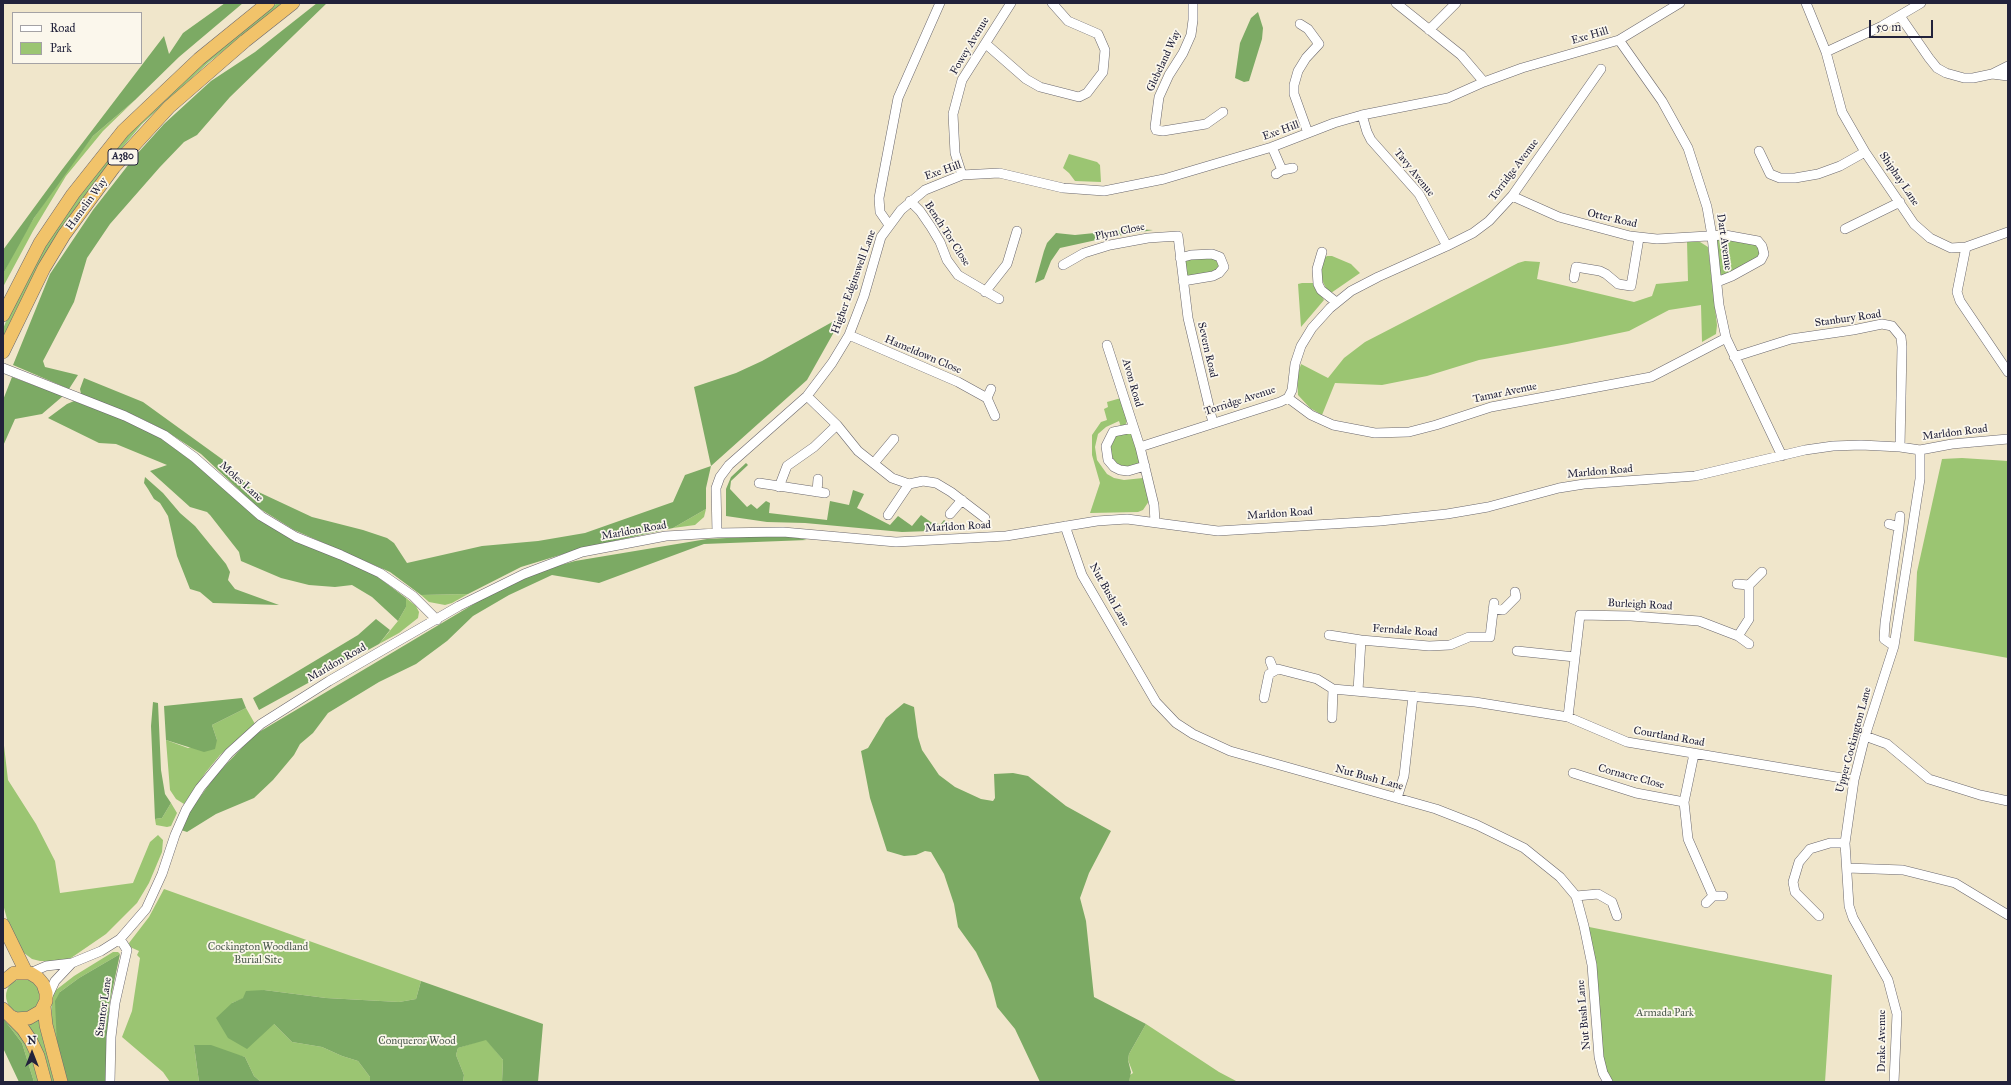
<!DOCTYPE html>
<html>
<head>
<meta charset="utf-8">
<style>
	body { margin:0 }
	#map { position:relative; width:2011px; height:1085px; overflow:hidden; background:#f0e6cb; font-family:"IM FELL Great Primer",serif }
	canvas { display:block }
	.frame { position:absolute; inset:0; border:4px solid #22223b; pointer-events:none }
	.legend { position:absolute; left:12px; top:12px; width:130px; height:52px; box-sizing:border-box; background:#fbf7ec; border:1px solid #a4a2a5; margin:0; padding:5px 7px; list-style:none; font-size:12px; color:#22223b }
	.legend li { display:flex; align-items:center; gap:8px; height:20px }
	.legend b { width:20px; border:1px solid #a4a2a5 }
	.north { position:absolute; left:12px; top:1033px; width:40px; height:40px; -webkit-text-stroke:3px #fbf7ec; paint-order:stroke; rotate:0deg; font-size:11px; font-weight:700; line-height:16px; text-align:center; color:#22223b }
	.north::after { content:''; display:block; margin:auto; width:14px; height:18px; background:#22223b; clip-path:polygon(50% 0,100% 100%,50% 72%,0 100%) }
	.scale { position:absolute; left:1869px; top:20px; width:64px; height:18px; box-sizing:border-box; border:2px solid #22223b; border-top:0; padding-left:5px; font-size:12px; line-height:14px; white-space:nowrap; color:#22223b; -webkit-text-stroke:3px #fbf7ec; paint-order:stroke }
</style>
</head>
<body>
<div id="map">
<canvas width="2011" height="1085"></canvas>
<div class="frame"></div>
<ul class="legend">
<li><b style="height:5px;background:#fff"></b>Road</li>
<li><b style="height:11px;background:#9bc572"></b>Park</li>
</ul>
<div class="north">N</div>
<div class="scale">50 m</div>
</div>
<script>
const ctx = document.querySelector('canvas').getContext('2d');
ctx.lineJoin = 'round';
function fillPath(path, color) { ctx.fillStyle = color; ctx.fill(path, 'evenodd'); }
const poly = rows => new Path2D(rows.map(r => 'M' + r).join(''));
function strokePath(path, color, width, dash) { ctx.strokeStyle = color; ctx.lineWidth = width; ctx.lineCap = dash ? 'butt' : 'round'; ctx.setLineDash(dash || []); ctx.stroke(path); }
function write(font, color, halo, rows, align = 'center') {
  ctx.font = font + ' "IM FELL Great Primer",serif'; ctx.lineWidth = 3.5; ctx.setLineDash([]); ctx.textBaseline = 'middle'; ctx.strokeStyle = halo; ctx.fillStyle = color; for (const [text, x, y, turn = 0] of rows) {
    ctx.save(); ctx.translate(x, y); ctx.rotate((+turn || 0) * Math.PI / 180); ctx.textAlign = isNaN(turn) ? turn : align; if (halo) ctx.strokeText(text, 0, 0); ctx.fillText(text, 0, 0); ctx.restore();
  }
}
const green = poly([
	[277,3,285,3,209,62,142,124,121,149,100,175,44,258,16,310,3,340,3,329,16,296,33,262,72,205,119,145,141,120,185,79],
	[135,100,103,131,66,176,33,231,3,287,3,274,17,246,34,218,62,176,93,136],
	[1069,154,1097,162,1100,165,1101,182,1075,181,1069,173,1063,168],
	[1712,236,1758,241,1764,254,1717,282],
	[1687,241,1700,242,1708,247,1717,325,1716,334,1702,342,1701,305,1669,310,1629,331,1567,344,1479,360,1427,376,1382,385,1335,383,1322,415,1310,408,1298,395,1297,377,1301,364,1328,378,1344,358,1365,342,1518,263,1525,261,1540,262,1537,279,1634,302,1652,296,1656,284,1688,281],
	[1327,256,1332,256,1351,264,1360,273,1331,293,1327,290,1320,276,1323,259],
	[1220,257,1219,273,1183,281,1180,258],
	[1302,283,1313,283,1324,300,1301,327,1298,284],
	[1121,398,1127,420,1126,424,1121,427,1119,421,1106,427,1098,434,1095,447,1097,460,1107,474,1114,478,1124,480,1143,478,1149,501,1143,510,1138,512,1090,513,1100,483,1092,455,1092,435,1101,422,1107,420,1104,409,1108,407,1107,402],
	[1133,428,1145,466,1114,467,1108,439],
	[1962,458,2008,461,2008,658,1914,641,1917,572,1942,459],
	[706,509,704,517,695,525,673,528],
	[468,594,452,603,445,605,429,602,421,595],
	[406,598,416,606,419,612,418,618,399,633,379,644,398,621,406,607],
	[246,708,255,724,220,755,206,772,184,804,176,799,170,790,166,740,188,748,217,740,212,725],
	[3,737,8,780,36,824,55,861,60,893,133,883,150,842,158,835,163,840,162,852,149,883,137,903,106,934,71,958,60,961,40,961,32,959,24,953,18,946,8,923,3,904],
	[171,803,177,813,171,826,167,827,156,825,155,819,162,818],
	[164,889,421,981,416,999,399,1002,326,998,264,990,232,1003,274,1024,292,1042,322,1047,342,1056,358,1061,370,1077,370,1082,261,1082,254,1076,245,1057,194,1045,199,1082,170,1082,163,1072,122,1037,132,1011,140,958,137,955,139,951,130,947,129,943,149,917],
	[1584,926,1832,975,1825,1082,1608,1082,1603,1073],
	[113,952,118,952,120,954,79,978,60,992,57,1046,51,1019,52,995,56,990,74,976],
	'6 996a17 17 0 1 1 34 0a17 17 0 1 1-34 0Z',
	[38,1014,55,1082,48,1082,33,1033,25,1020],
	[3,1018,16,1026,32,1054,39,1082,34,1082,22,1043],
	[1146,1024,1219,1072,1238,1082,1129,1082,1130,1075,1133,1073,1128,1060,1129,1054],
	[486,1039,503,1060,502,1082,463,1082,464,1075,456,1055,458,1048]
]);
const forest = poly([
	[225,3,243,3,179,57,135,100,93,136,34,218,3,274,3,250,61,171,164,36,169,54,183,33],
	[317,3,327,3,230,97,197,135,184,142,160,167,110,224,87,258,74,302,43,361,45,367,78,375,69,389,13,365,50,274,93,210,136,155,164,124,211,81,255,52],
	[1258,12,1263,28,1262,39,1249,81,1244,82,1235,78,1240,43,1251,18],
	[1134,229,1153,230,1110,237,1060,248,1051,261,1044,279,1035,283,1044,251,1047,243,1056,233,1075,235],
	[843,316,807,380,711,466,706,488,706,509,673,528,583,548,521,567,468,594,421,595,390,572,294,530,257,507,201,454,166,431,138,417,85,396,81,394,80,389,84,378,143,402,226,462,250,488,312,517,363,530,387,538,394,543,407,563,482,546,538,541,585,533,673,502,685,475,711,466,694,387,736,373,762,361],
	[12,377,63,396,42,414,15,419,3,446,3,400],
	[74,401,129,422,159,436,207,473,226,491,325,551,378,577,406,598,406,607,398,621,372,597,352,585,335,587,309,585,281,578,241,561,239,552,210,515,207,512,190,507,150,471,167,465,116,444,99,443,48,418,67,404],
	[746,463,748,465,731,481,730,489,747,507,751,504,757,509,766,501,770,503,769,513,827,520,830,501,849,505,853,490,864,494,857,508,890,525,898,516,912,526,921,515,935,525,937,523,940,525,944,520,958,530,902,532,805,523,767,522,726,516,726,489,731,477],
	[145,477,163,493,180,513,195,526,226,564,230,572,228,580,235,589,279,605,213,603,200,592,190,589,177,556,168,516,160,503,154,499,148,489,144,483],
	[786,535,807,540,704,544,599,583,552,575,509,595,473,616,447,641,416,664,379,682,328,713,313,733,300,744,294,755,273,780,254,798,216,814,187,832,181,830,188,813,217,774,254,735,489,595,543,570,575,561,707,539],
	[376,619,390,630,379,644,259,710,253,698,358,635],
	[242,698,246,708,212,725,217,740,215,749,204,752,166,740,164,706],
	[153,702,158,703,161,770,165,794,171,803,162,818,155,819,151,726],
	[904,703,914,707,918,737,922,750,939,775,955,787,981,799,993,801,995,798,994,774,1013,773,1028,776,1066,806,1111,831,1089,873,1080,898,1086,921,1094,997,1146,1024,1129,1054,1128,1060,1131,1072,1129,1082,1040,1082,1015,1029,997,1007,991,983,976,952,958,927,954,904,944,874,931,852,925,851,916,855,904,856,887,851,870,798,861,751,868,748,886,718],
	[120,954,109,1006,107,1082,66,1082,57,1046,55,1001,60,992,79,978],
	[421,981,543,1024,538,1082,502,1082,503,1060,486,1040,458,1048,456,1055,464,1075,463,1082,370,1082,370,1077,358,1061,342,1056,322,1047,292,1042,274,1024,247,1049,228,1038,216,1018,232,1003,243,998,246,991,264,990,326,998,399,1002,416,999],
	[3,1018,22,1043,34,1082,19,1082,3,1048],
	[194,1045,211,1045,245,1057,254,1076,261,1082,199,1082]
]);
const minor = poly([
	[1193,3,1193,20,1191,35,1183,53,1169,75,1159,97,1155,127,1156,130,1163,131,1206,124,1223,112],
	[1396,3,1461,55,1484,82],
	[1806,3,1826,52,1842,112,1865,152,1914,224,1930,238,1951,248,1966,247,2008,232],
	[1900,16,1929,58,1937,68,1946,73,1964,78,1973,78,1992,74,2008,66],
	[1300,24,1308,29,1319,44,1306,58,1298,71,1294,85,1294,94,1308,133],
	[1429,30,1456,3],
	[1619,40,1662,101,1688,148,1707,207,1712,236,1719,305,1726,338,1782,456],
	[986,44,1026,79,1040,87,1079,97,1087,93,1103,72,1105,50,1098,34,1068,21,1052,3],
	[1826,52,1882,26,1921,3],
	[1992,74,2008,76],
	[1362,115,1367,132,1371,140,1419,194,1447,246],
	[1272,147,1282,170],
	[1759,151,1770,174,1780,178,1795,178,1818,174,1840,166,1865,152],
	[1276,174,1282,170,1293,168],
	[962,175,955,153,953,114,962,80,1011,3],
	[1512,196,1559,217,1630,236,1657,239,1725,235,1758,241,1762,246,1764,254,1761,260,1732,276,1717,282],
	[910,201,920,211,931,227,940,242,947,260,958,275,999,299],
	[889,225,880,212,879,198,898,98,940,3],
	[1845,229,1900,202],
	[1966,247,1957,292,1960,301,2008,372],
	[1322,252,1317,269,1318,284,1321,290,1336,302],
	[1180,258,1191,255,1212,254,1220,257,1224,267,1219,273,1213,276,1183,281],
	[1063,265,1084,253,1110,245,1148,238,1178,236,1188,318,1213,423],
	[1574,278,1576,267,1600,271,1606,274,1618,284,1631,286,1639,238],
	[985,292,1007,264,1017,231],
	[849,335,958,382,987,398,991,389],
	[1107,345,1140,447,1154,505,1155,522],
	[1734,357,1791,339,1853,330,1882,324,1892,326,1901,337,1902,347,1900,447],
	[3,368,125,416,164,435,194,457,261,516,296,537,341,555,380,573,413,596,437,620],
	[807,396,837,425,858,451,892,478,909,484,923,481,936,483,951,492,985,518],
	[987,398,995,416],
	[1288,398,1311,415,1333,425,1375,433,1409,432,1436,425,1491,407,1651,377,1726,338],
	[1133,428,1113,432,1106,446,1108,460,1114,467,1120,470,1128,471,1145,466],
	[1140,447,1280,402,1288,398,1292,390,1295,364,1301,346,1312,328,1330,308,1351,291,1378,277,1447,246,1473,233,1489,221,1512,196,1601,69],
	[874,463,894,439],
	[759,483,825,493],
	[779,487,787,466,814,447,837,425],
	[817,492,818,479],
	[950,514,962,500],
	[888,515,909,484],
	[1889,524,1899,527,1885,623,1884,639,1894,646],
	[1065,526,1082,575,1156,702,1176,723,1193,734,1230,751,1436,809,1477,825,1524,848,1560,877,1576,896,1584,926,1592,965,1599,1057,1603,1073,1608,1082],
	[1899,527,1900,516],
	[717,533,716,488,720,477,729,465,807,396,832,363,849,335,864,296,881,237,901,210,925,190,962,175,999,173,1063,188,1104,191,1164,179,1272,147,1334,123,1362,115,1448,98,1484,82,1522,68,1619,40,1680,3],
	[1737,584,1749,585,1762,572],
	[1493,609,1503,610,1516,597,1515,592],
	[1329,635,1361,640,1429,646,1450,645,1469,637,1490,637,1494,603],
	[1738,636,1749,644],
	[1517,651,1575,657],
	[1270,661,1274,671],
	[1358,691,1361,640],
	[1264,698,1269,674,1278,669,1317,679,1333,689,1475,702,1568,717,1627,742,1854,780],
	[1568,717,1580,615,1631,616,1699,621,1738,636,1749,619,1749,585],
	[1332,718,1333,689],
	[1865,736,1887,744,1929,779,1980,795,2008,801],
	[1694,754,1684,802,1688,839,1713,896,1723,896],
	[1573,773,1636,793,1684,802],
	[1397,798,1404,776,1413,696],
	[1847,868,1903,870,1955,883,2008,915],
	[1576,896,1598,894,1612,902,1617,916],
	[1706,903,1713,896],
	[1819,916,1795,892,1793,882,1799,862,1810,849,1830,843,1845,843],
	[30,973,46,966,72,963,101,951,120,939,146,909,162,874,175,835,186,810,200,788,229,753,261,724,329,681,459,606,524,574,582,552,666,536,717,533,783,532,896,542,1006,536,1097,521,1127,519,1218,531,1380,521,1447,514,1488,507,1559,488,1584,484,1695,476,1805,450,1833,446,1861,445,1900,447,1920,450,1952,444,2008,439],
	[46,1000,55,981,72,963],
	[110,1082,111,1037,115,1003,127,950,120,939],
	[1894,1082,1897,1014,1888,980,1853,918,1849,906,1845,843,1854,780,1865,736,1894,646,1920,479,1920,450]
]);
const highway = poly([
	[3,315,40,243,73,194,123,131,199,59,268,3],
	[3,352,44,268,64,235,114,167,169,107,245,41,293,3],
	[3,925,26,972],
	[3,982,14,973,30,973,38,978,43,984,46,993,46,1001,41,1011,29,1018,16,1019,10,1016,3,1009],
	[44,1006,46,1025,61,1082],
	[10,1016,23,1029,31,1041,38,1056,45,1082]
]);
const shields = [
	[123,157,30]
];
const shieldNames = [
	["A380",123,157]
];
const streetNames = [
	["Exe Hill",1590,36,-16],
	["Fowey Avenue",970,46,-59],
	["Glebeland Way",1164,61,-65],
	["Exe Hill",1281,131,-20],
	["Torridge Avenue",1514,170,-53],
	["Exe Hill",943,171,-19],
	["Tavy Avenue",1414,173,51],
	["Shiphay Lane",1899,179,56],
	["Hamelin Way",87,204,-54],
	["Otter Road",1612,219,13],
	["Plym Close",1120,232,-12],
	["Bench Tor Close",947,234,57],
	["Dart Avenue",1724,242,82],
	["Higher Edginswell Lane",854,282,-70],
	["Stanbury Road",1848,319,-8],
	["Severn Road",1207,350,77],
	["Hameldown Close",923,355,23],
	["Avon Road",1132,383,74],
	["Tamar Avenue",1505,393,-12],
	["Torridge Avenue",1240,401,-18],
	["Marldon Road",1955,433,-7],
	["Marldon Road",1600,472,-5],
	["Moles Lane",241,482,42],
	["Marldon Road",1280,514,-4],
	["Marldon Road",958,527,-3],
	["Marldon Road",634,531,-10],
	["Nut Bush Lane",1109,595,61],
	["Burleigh Road",1640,605,3],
	["Ferndale Road",1405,631,4],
	["Marldon Road",337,663,-30],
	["Courtland Road",1669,737,10],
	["Upper Cockington Lane",1854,740,-75],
	["Cornacre Close",1631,777,15],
	["Nut Bush Lane",1369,778,15],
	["Stantor Lane",104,1007,-82],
	["Nut Bush Lane",1584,1015,-95],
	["Drake Avenue",1882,1041,-90]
];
const parkNames = [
	["Cockington Woodland",258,947],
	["Burial Site",258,960],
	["Armada Park",1665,1013],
	["Conqueror Wood",417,1041]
];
fillPath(green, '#9bc572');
fillPath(forest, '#7caa64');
strokePath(minor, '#6a676d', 10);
strokePath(highway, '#6a676d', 14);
strokePath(minor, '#fff', 9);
strokePath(highway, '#f1c36a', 13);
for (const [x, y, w] of shields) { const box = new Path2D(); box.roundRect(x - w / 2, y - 8, w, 16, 3); ctx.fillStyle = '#fbf7ec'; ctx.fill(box); strokePath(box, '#22223b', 1); }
write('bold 10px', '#22223b', null, shieldNames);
write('11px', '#22223b', '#fbf7ec', streetNames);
write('11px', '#4c5b4e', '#fbf7ec', parkNames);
</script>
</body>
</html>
